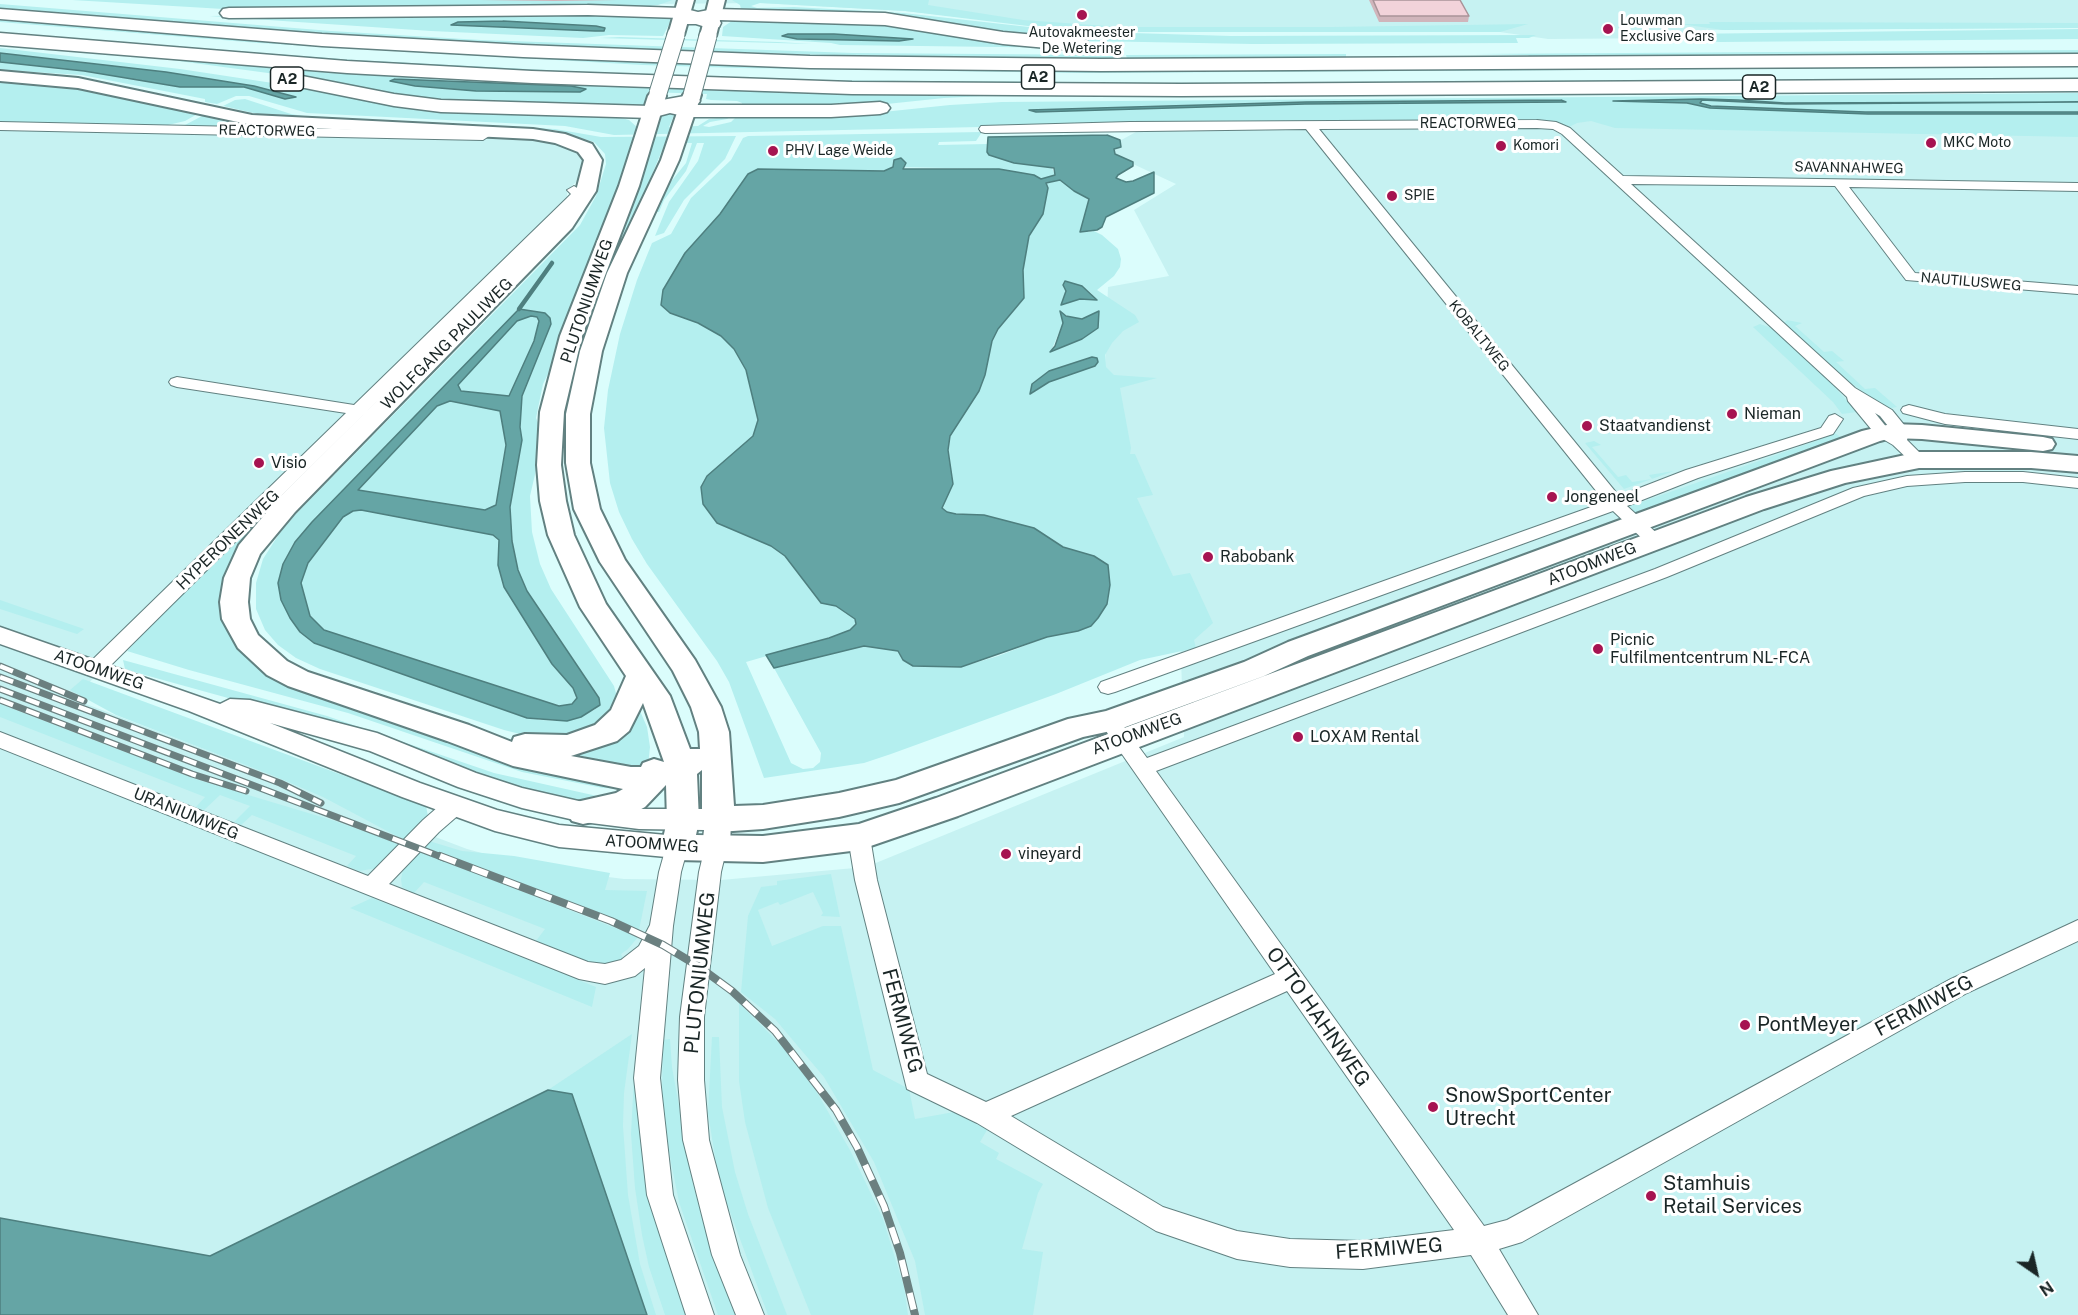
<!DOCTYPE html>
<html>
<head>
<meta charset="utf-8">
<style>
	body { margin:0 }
	#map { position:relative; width:2078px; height:1315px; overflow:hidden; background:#dbfdfc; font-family:"Public Sans",sans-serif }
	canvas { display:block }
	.north { position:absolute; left:2006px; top:1243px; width:60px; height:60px; -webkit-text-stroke:4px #fff; paint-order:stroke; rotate:146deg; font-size:16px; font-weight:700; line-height:24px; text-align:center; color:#1a2626 }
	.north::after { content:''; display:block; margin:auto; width:21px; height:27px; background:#1a2626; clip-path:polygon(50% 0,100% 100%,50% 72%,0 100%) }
</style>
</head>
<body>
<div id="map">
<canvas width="2078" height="1315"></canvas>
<div class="north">N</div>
</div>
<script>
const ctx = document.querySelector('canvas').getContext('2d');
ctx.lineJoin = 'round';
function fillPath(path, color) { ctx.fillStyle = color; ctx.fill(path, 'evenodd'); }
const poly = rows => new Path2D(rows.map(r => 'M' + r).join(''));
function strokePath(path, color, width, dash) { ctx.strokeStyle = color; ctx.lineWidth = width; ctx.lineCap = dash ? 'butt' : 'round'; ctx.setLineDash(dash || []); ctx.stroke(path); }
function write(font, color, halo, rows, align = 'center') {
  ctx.font = font + ' "Public Sans",sans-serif'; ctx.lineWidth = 6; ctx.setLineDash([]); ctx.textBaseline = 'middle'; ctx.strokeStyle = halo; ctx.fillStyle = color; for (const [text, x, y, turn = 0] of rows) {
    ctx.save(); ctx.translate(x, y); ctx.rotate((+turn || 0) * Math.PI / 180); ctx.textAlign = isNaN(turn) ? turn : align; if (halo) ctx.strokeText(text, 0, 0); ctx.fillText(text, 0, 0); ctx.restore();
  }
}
const built = poly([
	[197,0,2078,0,2078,28,1713,30,1672,38,1548,39,1500,32,1130,32,1077,30,905,11,760,3,546,5],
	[2078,116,2078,1315,647,1315,572,1094,548,1090,210,1256,0,1221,0,128,538,138,557,141,581,153,586,164,583,176,567,190,567,202,497,269,73,699,467,849,537,868,624,879,721,880,866,867,1184,737,1180,635,1100,492,1108,287,1169,276,1134,210,1176,184,1103,150,1156,121]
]);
const green = poly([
	[72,0,673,0,658,5,642,7,532,5,257,11],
	[732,0,929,0,928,5,1023,20,1121,27,1331,27,1528,24,1500,32,1130,32,1036,27,905,11,760,3,751,6,757,8,794,7,903,13,1065,31,1231,36,1536,35,1529,38,1516,38,1518,43,1253,44,1089,41,1044,38,902,15,741,9,740,5],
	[0,4,331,31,481,40,853,53,1113,55,1113,59,851,56,479,43,326,35,59,14,0,8],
	[437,13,674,15,663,36,609,35,583,38,431,31,209,16],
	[0,18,640,60,2078,63,2078,67,1082,73,739,68,643,65,259,43,0,22],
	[735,19,892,25,1079,48,840,45,831,43,722,36,723,27],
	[1709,22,2078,23,2078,28,1723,30,1680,24,1710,24],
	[2078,29,2078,39,1719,42,1708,41,1704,37,1685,37,1683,34],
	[0,33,354,60,642,75,804,80,1166,83,2078,78,2078,82,976,87,504,73,0,37],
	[620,37,778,42,812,44,599,38],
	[0,48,180,69,319,90,618,117,629,120,638,128,662,114,674,115,669,127,698,126,709,119,732,116,727,119,710,122,703,126,709,127,731,122,737,116,883,112,950,105,1002,102,2078,93,2078,137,1615,128,1591,121,1577,123,1567,128,1163,123,614,135,565,126,307,113,249,96,236,96,217,104,205,102,205,99,82,75,0,70],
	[2078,50,2078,54,1644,57,1530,57,1528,55,1474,54],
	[1346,54,1346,58,1127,59,1126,55],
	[149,57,425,76,1024,94,944,98,858,107,742,108,742,103,737,101,711,100,706,99,707,94,648,92,644,110,455,102,405,97,305,78],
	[0,77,63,82,201,112,185,121,168,125,0,123],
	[245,99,291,114,316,118,555,129,601,137,736,136,725,159,684,200,664,233,655,236,669,202,698,161,704,143,697,143,686,171,664,200,659,212,652,212,665,189,686,163,692,143,665,143,621,250,610,249,652,144,638,144,622,190,581,279,554,362,543,384,536,418,541,430,540,453,530,496,532,532,540,564,551,589,614,686,617,697,614,708,606,718,579,735,524,735,504,730,320,669,296,658,278,645,265,630,256,609,256,583,263,559,279,534,295,515,580,225,596,196,606,164,605,154,594,142,555,130,300,118,258,114,223,106,235,100],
	[520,309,550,318,551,324,522,396,520,427,522,440,510,507,512,541,518,570,527,591,599,697,600,705,594,710,567,721,540,720,290,618,281,600,278,583,283,564,295,542,312,522],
	[206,114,319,128,183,126],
	[982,132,976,141,939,142,938,145,988,144,987,152,989,155,1014,163,1051,166,1055,175,1041,179,1034,175,999,169,893,167,884,171,758,169,748,174,720,214,685,253,670,313,698,323,721,336,734,349,746,370,758,420,753,436,734,454,771,546,785,556,821,603,836,606,855,619,856,624,850,630,829,638,746,662,791,763,803,769,813,768,820,762,821,753,774,668,864,646,898,651,903,660,913,666,961,667,998,656,1047,637,1078,631,1108,565,1094,556,1063,547,1050,538,984,515,956,514,947,512,942,508,953,484,948,450,950,436,979,391,985,375,992,341,998,329,1024,298,1023,270,1029,236,1043,213,1046,183,1060,180,1074,191,1087,197,1089,199,1088,232,1094,231,1102,235,1118,249,1121,259,1120,267,1114,276,1097,290,1135,315,1139,322,1123,331,1112,343,1105,355,1106,367,1114,375,1157,378,1120,388,1131,448,1130,454,1135,454,1153,495,1137,498,1173,576,1190,573,1213,623,1194,640,1196,648,1140,660,1056,694,891,754,864,763,764,778,729,682,717,661,647,564,632,539,619,512,610,483,604,428,608,390,620,334,637,280,652,243,671,234,691,198,731,160,743,138,748,136],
	[1065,281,1082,286,1091,293,1096,300,1080,299,1062,305,1066,291],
	[1061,312,1071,318,1082,319,1098,312,1051,351,1063,323],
	[1092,357,1098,362,1095,366,1049,382,1031,394,1032,384,1049,371],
	[570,208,237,563,253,658,633,789,603,788,522,772,348,713,189,670,127,651,167,609],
	[531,316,537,317,539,321,534,341,509,396,461,392,457,386,517,321],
	[1787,320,1802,323,1795,326,1824,352,1832,351,1844,361,1836,362,1865,389,1875,388,1897,407,1887,409,1836,372,1785,326,1784,323],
	[1760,324,1772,328,1821,372,1857,412,1842,414,1833,402,1753,327],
	[450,401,500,411,506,445,496,505,485,510,358,490,437,406],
	[1833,432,1844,439,1638,518,1630,506,1819,440],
	[1594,441,1601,445,1592,447,1618,477,1626,475,1632,482,1652,479,1649,475,1674,471,1624,489,1585,443],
	[361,510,493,535,499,540,498,565,504,587,552,664,573,688,577,698,572,704,560,706,324,630,310,616,300,583,308,563,343,517,353,511],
	[0,600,84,629,77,634,0,609],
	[123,660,327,716,494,773,606,798,568,800,488,779,380,740,134,672,125,669],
	[83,679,426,806,428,816,421,826,416,827,410,833,406,841,323,797,274,776,116,715,70,690],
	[0,704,195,779,335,821,402,845,378,868,359,871,347,866,356,856,252,815,241,825,234,822,250,806,220,795,204,810,196,807,205,797,0,717],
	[637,704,647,727,650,747,647,775,530,751,567,755,599,747],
	[429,841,462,851,514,856,610,873,605,890,647,891,639,930,423,847],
	[419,851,638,937,628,949,621,954,623,959,612,964,592,963,536,941,545,929,424,882,414,893,402,887,401,879,403,870],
	[831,874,840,917,821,916,823,913,813,892,780,905,778,902,758,910,772,946,823,926,841,926,873,1070,909,1089,915,1119,954,1112,987,1130,980,1142,999,1153,996,1159,1043,1184,1038,1193,1022,1249,1043,1252,1033,1315,925,1315,915,1261,874,1162,824,1077,775,1019,741,992,748,916,761,887,777,885,777,881],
	[372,898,596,987,592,1007,350,908],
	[739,1003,782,1046,815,1089,851,1152,883,1219,904,1287,908,1315,811,1315,768,1208,745,1122,739,1081],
	[632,1034,624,1093,623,1126,628,1195,640,1264,656,1315,647,1315,572,1094,548,1090],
	[712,1037,719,1037,722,1107,735,1172,748,1214,787,1315,768,1315,719,1182,708,1113],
	[670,1039,672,1067,693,1185,704,1225,738,1315,718,1315,679,1202,664,1127,662,1098,663,1040],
	[638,1074,653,1207,662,1241,687,1315,665,1315,649,1267,642,1235,635,1188,631,1134,634,1076]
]);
const water = poly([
	[503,21,596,26,605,28,604,31,595,31,451,25,458,22,503,21],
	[788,34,834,34,913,39,899,41,797,39,782,36,788,34],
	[0,53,166,72,254,86,296,97,285,99,244,87,180,87,84,71,0,62,0,53],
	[395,79,571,86,586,89,580,92,476,91,415,86,390,81,395,79],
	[1561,100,1566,102,1305,104,1036,112,1029,110,1306,102,1561,100],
	[1702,100,1700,103,1711,106,1865,112,2078,112,2078,114,1868,114,1710,108,1687,103,1613,101,1701,99,1738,100,1785,103,2078,102,1786,104,1702,100],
	[1107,135,1120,140,1121,147,1114,149,1115,154,1133,162,1133,166,1118,175,1116,178,1126,182,1133,181,1154,172,1154,193,1106,217,1102,227,1097,230,1080,232,1089,199,1074,191,1060,180,1046,183,1048,188,1043,214,1029,236,1023,270,1024,298,998,329,992,341,985,375,979,391,950,436,948,450,953,484,942,508,947,512,956,514,984,515,1034,528,1063,547,1094,556,1108,565,1110,585,1107,604,1098,618,1091,626,1078,631,1047,637,961,667,913,666,903,660,898,651,864,646,774,668,766,655,829,638,850,630,856,624,855,619,836,606,821,603,785,556,771,546,717,523,703,504,701,487,707,476,753,436,758,420,746,370,734,349,721,336,698,323,670,313,661,305,663,290,685,253,720,214,748,174,758,169,884,171,893,167,894,160,901,158,906,163,903,169,999,169,1034,175,1041,179,1055,175,1054,168,1014,163,989,155,987,152,988,137,1107,135],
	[1065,281,1082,286,1097,300,1080,299,1061,305,1066,291,1063,285,1065,281],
	[519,309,545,313,550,318,551,324,522,396,520,427,522,440,510,507,512,541,518,570,527,591,599,698,600,705,581,717,567,721,527,718,314,643,300,632,290,618,281,600,278,583,283,564,295,542,312,522,519,309],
	[531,316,537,317,539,321,534,341,509,396,461,391,458,385,517,321,531,316],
	[450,401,500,411,506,445,496,505,485,510,358,490,437,406,450,401],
	[361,510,493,535,499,540,498,565,504,587,552,664,573,688,577,698,572,704,559,706,324,630,310,616,301,583,308,563,343,517,353,511,361,510],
	[1060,311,1066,316,1082,319,1099,311,1098,328,1082,339,1050,352,1055,346,1063,323,1060,311],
	[1092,357,1097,358,1098,362,1095,366,1049,382,1030,394,1032,384,1049,371,1092,357],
	[548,1090,572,1094,647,1315,0,1315,0,1218,210,1256,548,1090]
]);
const stream = poly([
	[519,309,552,263]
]);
const minor = poly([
	[1537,120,1556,122,1570,128,1623,176,2078,183,2078,191,1849,187,1915,273,2078,286,2078,294,1906,280,1835,186,1631,184,1855,388,1892,410,1909,431,1907,440,1927,460,1925,464,1919,465,1913,464,1893,445,1876,435,1848,401,1847,397,1562,134,1553,129,1537,128,1319,129,1619,496,1686,470,1821,428,1829,416,1835,414,1843,419,1833,434,1698,478,1627,506,1661,537,1664,541,1661,545,1649,545,1613,511,1115,692,1108,694,1101,692,1098,687,1101,682,1605,502,1306,129,985,133,981,132,979,129,981,126,1130,122,1537,120],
	[1875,413,1880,416,1892,431,1888,429,1875,413],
	[0,122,483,132,489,136,483,140,0,130,0,122],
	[574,186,585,193,577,204,368,410,367,414,363,415,102,674,95,676,88,674,85,669,88,664,346,413,177,387,171,385,169,382,171,379,177,377,354,405,567,198,571,194,567,190,574,186],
	[1909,405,1945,414,2078,429,2078,439,1945,424,1903,413,1901,410,1903,407,1909,405],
	[1965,472,2023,472,2078,478,2078,488,2023,482,1965,482,1907,486,1864,496,1667,577,1156,771,1484,1226,1507,1220,1951,979,2078,920,2078,941,1967,993,1522,1242,1499,1249,1538,1315,1508,1315,1471,1255,1363,1269,1290,1267,1237,1259,1156,1231,977,1123,907,1089,855,880,848,837,851,831,859,828,867,831,870,837,877,880,927,1074,986,1102,1275,974,1108,734,1105,729,1108,724,1115,721,1122,724,1147,758,1655,569,1853,488,1907,476,1965,472],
	[1287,991,1454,1230,1363,1241,1290,1239,1237,1231,1163,1207,1011,1116,1287,991],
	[0,732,368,876,423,820,446,800,454,798,462,800,465,806,462,812,439,832,389,884,588,962,605,964,621,960,639,946,650,925,659,872,666,847,669,841,677,838,685,841,688,847,681,872,673,926,660,1078,673,1195,714,1315,686,1315,647,1195,634,1078,645,968,635,976,605,984,579,979,0,748,0,732],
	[716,838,724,841,727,847,721,872,704,1017,704,1080,709,1140,740,1255,764,1315,736,1315,712,1255,683,1140,678,1080,680,1017,699,872,705,847,708,841,716,838]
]);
const tertiary = poly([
	[0,627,220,704,230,699,250,700,377,733,476,773,522,788,583,802,639,809,718,809,727,813,731,820,730,847,726,855,716,858,706,855,702,847,704,830,639,829,583,822,522,808,458,787,370,751,270,723,420,783,497,810,559,825,677,836,687,839,691,847,687,855,677,858,559,847,495,831,402,797,189,711,0,644,0,627]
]);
const secondary = poly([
	[678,0,694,0,684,35,676,40,668,35,678,0],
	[709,0,725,0,716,36,708,41,700,36,709,0],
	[0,71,78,78,252,115,533,129,565,134,592,144,602,160,596,191,572,228,295,512,260,554,250,578,248,602,250,619,258,635,287,661,308,672,469,725,512,742,514,737,525,734,567,735,595,725,611,710,626,676,580,607,548,535,540,501,537,465,540,412,560,336,619,186,648,96,651,92,657,91,663,92,666,96,639,186,582,336,564,412,561,465,566,501,574,535,606,604,670,696,690,749,700,749,699,732,691,707,673,671,600,562,574,509,566,463,566,414,580,351,607,273,661,160,683,95,686,91,692,90,698,91,701,95,679,160,627,273,602,351,590,414,590,463,600,509,625,560,695,660,721,707,729,732,734,806,763,805,839,793,896,780,1068,719,1106,711,1244,662,1288,642,1862,431,1891,424,1922,425,2043,437,2052,439,2055,444,2052,449,2043,451,1922,439,1891,438,1880,441,1308,656,1264,676,1120,729,1083,737,899,803,839,817,763,829,718,832,707,829,702,820,702,770,697,774,699,821,696,835,763,836,859,824,936,798,1746,497,1831,471,1919,452,2031,452,2078,456,2078,472,2031,468,1919,468,1845,483,1764,509,958,816,859,850,763,862,677,860,666,856,661,847,667,821,666,785,645,807,634,813,583,824,572,821,567,812,572,803,616,793,623,789,513,766,447,741,288,686,267,675,238,648,222,619,220,602,224,578,239,545,277,500,558,220,576,191,584,160,578,152,555,143,533,139,252,125,78,88,0,81,0,71],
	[643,703,664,762,654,759,643,763,641,767,631,767,571,756,617,741,629,731,643,703]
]);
const motorway = poly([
	[588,5,682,8,698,12,714,9,885,13,1003,32,1080,39,1087,41,1089,45,1087,49,1080,51,1003,44,885,25,719,20,721,23,719,27,712,29,696,24,681,24,680,18,588,15,229,18,223,17,220,13,223,9,229,8,588,5],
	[0,9,322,34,523,45,810,56,1101,59,2078,54,2078,66,1101,71,810,68,523,57,322,46,0,19,0,9],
	[0,33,347,61,532,71,852,82,1181,84,2078,79,2078,91,1181,96,852,94,532,83,347,73,0,45,0,33],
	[297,75,394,94,441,100,650,106,659,103,662,100,690,95,697,97,700,101,697,105,831,105,880,102,887,104,890,108,887,112,880,114,831,117,688,117,670,113,651,118,441,112,394,106,290,85,287,81,290,77,297,75]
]);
const railFar1 = poly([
	[0,666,84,701],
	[0,677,280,783,321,803],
	[0,689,444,858],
	[0,700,192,774,246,791]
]);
const rail = poly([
	[440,856,611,921,663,945,698,966,732,991,775,1031,836,1110,857,1147,884,1206,900,1253,915,1315]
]);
const secondaryBridge = poly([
	[658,93,676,35],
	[692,95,708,36]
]);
const wall = poly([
	[480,0,617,0,554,1],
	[1369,0,1460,0,1469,16,1468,22,1379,22]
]);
const building = poly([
	[1373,0,1460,0,1469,16,1380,16,1373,0]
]);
const markers = [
	[1082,15,6,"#a61451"],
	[1608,29,6,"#a61451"],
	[1931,143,6,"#a61451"],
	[1501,146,6,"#a61451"],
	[773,151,6,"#a61451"],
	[1392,196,6,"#a61451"],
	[1732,414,6,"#a61451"],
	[1587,426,6,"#a61451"],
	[259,463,6,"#a61451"],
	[1552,497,6,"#a61451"],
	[1208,557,6,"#a61451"],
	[1598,649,6,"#a61451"],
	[1298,737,6,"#a61451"],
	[1006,854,6,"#a61451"],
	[1745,1025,6,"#a61451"],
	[1433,1107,6,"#a61451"],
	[1651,1196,6,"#a61451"]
];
const farPoinames = [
	["Louwman",1620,21],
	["Exclusive Cars",1620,37],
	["Autovakmeester",1082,33,"center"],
	["De Wetering",1082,49,"center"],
	["MKC Moto",1943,143],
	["Komori",1513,146],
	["PHV Lage Weide",785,151],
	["SPIE",1404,196]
];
const farStreetnames = [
	["REACTORWEG",1468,124],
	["REACTORWEG",267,131,1],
	["SAVANNAHWEG",1849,168,1],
	["NAUTILUSWEG",1971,282,5],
	["KOBALTWEG",1479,336,51]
];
const shields = [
	[1038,77,33],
	[287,79,33],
	[1759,87,33]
];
const shieldNames = [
	["A2",1038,77],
	["A2",287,79],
	["A2",1759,87]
];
const streetNames = [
	["PLUTONIUMWEG",587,301,-71],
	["WOLFGANG PAULIWEG",447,344,-45],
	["HYPERONENWEG",228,540,-44],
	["ATOOMWEG",1592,564,-21],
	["ATOOMWEG",99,670,19],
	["ATOOMWEG",1137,734,-20],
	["URANIUMWEG",186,814,22],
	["ATOOMWEG",652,844,4]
];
const poiNames = [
	["Nieman",1744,414],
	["Staatvandienst",1599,426],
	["Visio",271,463],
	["Jongeneel",1564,497],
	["Rabobank",1220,557],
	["Picnic",1610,640],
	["Fulfilmentcentrum NL-FCA",1610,658],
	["LOXAM Rental",1310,737],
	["vineyard",1018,854]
];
const nearStreetnames = [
	["PLUTONIUMWEG",700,973,-84],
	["FERMIWEG",1924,1006,-28],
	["OTTO HAHNWEG",1318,1017,55],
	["FERMIWEG",902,1021,75],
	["FERMIWEG",1389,1249,-4]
];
const nearPoinames = [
	["PontMeyer",1757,1025],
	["SnowSportCenter",1445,1096],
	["Utrecht",1445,1119],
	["Stamhuis",1663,1184],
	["Retail Services",1663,1207]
];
fillPath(built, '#c6f2f2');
fillPath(green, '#b4efef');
fillPath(water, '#65a5a5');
strokePath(water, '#4e7f7f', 1.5);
strokePath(stream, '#4e7f7f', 4.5);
strokePath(minor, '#628181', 2);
strokePath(tertiary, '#628181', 3);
strokePath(secondary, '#628181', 4);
strokePath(motorway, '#628181', 3);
fillPath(minor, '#fff');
fillPath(tertiary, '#fff');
fillPath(secondary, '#fff');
fillPath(motorway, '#fff');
strokePath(railFar1, '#6b8080', 7);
strokePath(rail, '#6b8080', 8);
strokePath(railFar1, '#fff', 4.5, [14]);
strokePath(rail, '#fff', 6, [17]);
strokePath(secondaryBridge, '#628181', 19, []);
strokePath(secondaryBridge, '#fff', 17);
fillPath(wall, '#d0b5bb');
fillPath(building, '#f2d3da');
strokePath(building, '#a99499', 1.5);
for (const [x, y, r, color] of markers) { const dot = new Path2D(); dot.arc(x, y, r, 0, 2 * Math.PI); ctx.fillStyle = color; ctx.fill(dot); strokePath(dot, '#fff', 2); }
write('14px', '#1a2626', '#fff', farPoinames, 'left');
write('14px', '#1a2626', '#fff', farStreetnames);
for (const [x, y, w] of shields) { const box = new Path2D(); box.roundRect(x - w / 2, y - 12, w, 24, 4.5); ctx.fillStyle = '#fff'; ctx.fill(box); strokePath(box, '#1a2626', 1.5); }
write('bold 15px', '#1a2626', null, shieldNames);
write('16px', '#1a2626', '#fff', streetNames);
write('16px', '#1a2626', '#fff', poiNames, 'left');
write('20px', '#1a2626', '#fff', nearStreetnames);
write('20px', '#1a2626', '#fff', nearPoinames, 'left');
</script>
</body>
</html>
